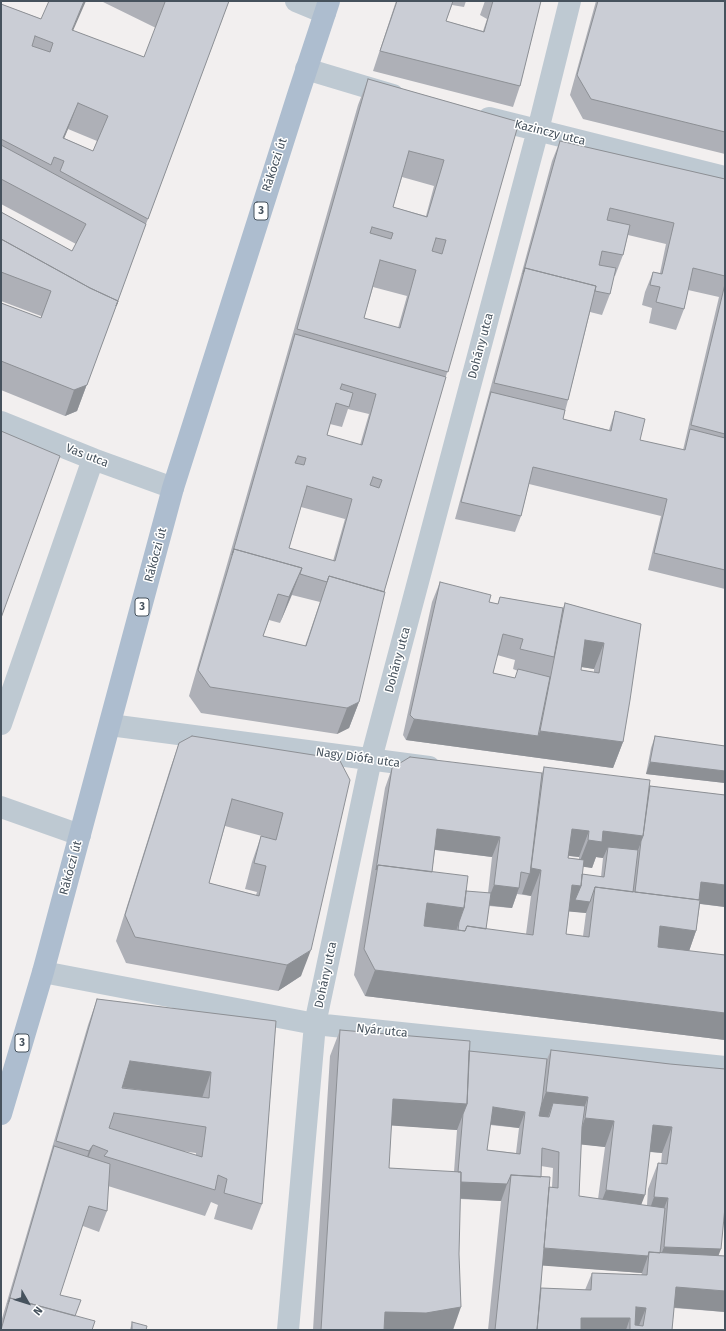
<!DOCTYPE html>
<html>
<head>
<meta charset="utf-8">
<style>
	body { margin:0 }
	#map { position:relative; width:726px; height:1331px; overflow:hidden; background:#f2efef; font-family:"Fira Sans",sans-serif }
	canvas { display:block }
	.frame { position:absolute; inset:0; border:2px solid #46525d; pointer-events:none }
	.north { position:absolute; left:8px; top:1283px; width:40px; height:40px; -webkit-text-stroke:3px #fff; paint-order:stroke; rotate:129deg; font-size:11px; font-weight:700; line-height:16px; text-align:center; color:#46525d }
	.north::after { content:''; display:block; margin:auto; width:14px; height:18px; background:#46525d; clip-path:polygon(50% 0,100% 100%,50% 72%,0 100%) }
</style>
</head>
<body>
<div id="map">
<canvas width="726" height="1331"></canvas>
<div class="frame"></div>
<div class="north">N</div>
</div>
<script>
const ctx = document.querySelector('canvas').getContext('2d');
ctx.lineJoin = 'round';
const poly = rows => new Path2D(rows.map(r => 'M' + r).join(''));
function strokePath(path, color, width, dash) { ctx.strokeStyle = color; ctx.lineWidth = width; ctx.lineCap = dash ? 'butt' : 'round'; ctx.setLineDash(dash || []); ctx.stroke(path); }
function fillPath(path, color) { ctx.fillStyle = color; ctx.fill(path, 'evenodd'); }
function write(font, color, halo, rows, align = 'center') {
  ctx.font = font + ' "Fira Sans",sans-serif'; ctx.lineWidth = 3; ctx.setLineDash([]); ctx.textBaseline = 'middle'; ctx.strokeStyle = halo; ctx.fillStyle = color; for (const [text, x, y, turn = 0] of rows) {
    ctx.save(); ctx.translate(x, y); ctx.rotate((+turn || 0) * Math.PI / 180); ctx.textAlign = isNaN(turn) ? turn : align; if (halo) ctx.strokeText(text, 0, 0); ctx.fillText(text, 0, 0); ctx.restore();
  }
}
const minor = poly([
	[296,1,325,13],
	[306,69,366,87,393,95],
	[489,118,725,177],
	[1,422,93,459,173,488],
	[1,724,93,459],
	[110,725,429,767],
	[1,807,80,835],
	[43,972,315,1024,725,1067],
	[288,1330,315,1024,371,759,538,130,570,1]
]);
const major = poly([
	[1,1114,43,972,173,488,298,95,329,1]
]);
const wall = poly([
	[101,1,229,1,139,243,77,411,65,416,1,390,1,303,41,318,41,316,1,301,1,212,72,251,76,244,1,204,1,4,144,57,156,28],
	[68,129,97,141,93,151,64,138],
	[396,1,466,1,464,7,452,5,446,21,483,31,487,19,480,15,485,1,541,1,520,86,513,107,373,71],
	[596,1,725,1,725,154,583,119,570,95],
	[368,79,519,122,384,592,359,702,349,728,337,734,201,713,189,696,224,575,358,105],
	[402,177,434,186,426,216,393,207],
	[373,287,407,296,398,328,364,318],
	[348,409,369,414,360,445,327,435,330,424,342,427],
	[301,507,345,519,333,561,289,548],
	[292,595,320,602,305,646,263,636,269,620,280,623],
	[560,141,725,179,725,589,648,570,661,516,529,484,521,516,515,532,455,519,552,161],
	[628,235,666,244,660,273,653,272,645,292,642,305,652,308,649,323,676,330,684,309,688,290,719,297,683,450,640,440,615,411,609,430,563,419,568,400,590,312,602,315,610,294,614,276,615,276,623,255],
	[440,582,489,602,498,604,500,597,563,608,565,603,641,624,623,742,613,768,406,740,403,735,432,602],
	[497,655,515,660,513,669,518,671,515,678,493,673],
	[581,667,594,669,594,672,581,670],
	[655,736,725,746,725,783,646,774,651,748],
	[179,743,339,759,301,976,278,991,126,963,116,941,170,769],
	[225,826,273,839,261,836,252,862,245,889,257,892,256,895,209,883],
	[544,767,650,786,725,795,725,907,700,904,696,931,689,951,725,955,725,1040,365,996,354,975,385,788,392,768,542,773],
	[435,850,492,857,488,893,466,891,432,872],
	[569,856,579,857,579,859,568,858],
	[596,857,603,858,601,877,582,874,583,866,592,868],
	[517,894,531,896,526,934,486,929,489,906,512,908],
	[569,911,586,913,583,936,566,934],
	[97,999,276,1021,262,1204,252,1230,214,1219,218,1205,211,1202,205,1216,108,1186,107,1211,99,1232,83,1226,1,1330,1,1322,88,1025],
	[182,1151,196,1153,196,1155],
	[340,1030,469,1051,547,1059,551,1050,670,1064,725,1069,725,1217,723,1221,718,1255,725,1256,725,1312,674,1308,672,1330,488,1330,501,1201,460,1199,453,1330,313,1330,330,1056],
	[391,1125,457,1130,454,1172,389,1168],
	[490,1125,519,1128,516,1153,487,1150],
	[581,1144,605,1147,598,1199,579,1196],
	[650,1152,662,1153,661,1164,658,1163,648,1189,647,1205,641,1205],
	[541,1166,553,1168,552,1187,549,1187,541,1177],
	[542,1265,642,1273,641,1275,592,1273,585,1290,541,1288],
	[132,1322,146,1330,130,1330]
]);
const shadedWall = poly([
	[84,1,86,1,62,56,72,30],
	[78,103,68,129,56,158,63,138],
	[118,301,77,411,65,416,74,390],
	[302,568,292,594,280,623,289,597],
	[585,640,604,643,594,669,576,666],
	[359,702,349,728,337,734,347,708],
	[414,719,538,736,540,731,623,742,613,768,406,740],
	[650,762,725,771,725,783,646,774],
	[437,829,500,837,492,857,430,849],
	[572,829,589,831,579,857,562,855],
	[603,831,643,836,634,862,608,847,603,858,596,857,592,868,578,866,588,840],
	[531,868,541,870,531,896,522,894],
	[701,882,725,885,725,907,694,903],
	[494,885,519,888,512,908,486,905],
	[572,885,581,886,590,902,586,913,563,911],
	[427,903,464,908,455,934,418,929],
	[660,926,696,931,687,957,651,952],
	[311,950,301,976,278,991,287,965],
	[375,970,725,1013,725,1040,365,996],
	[130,1061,211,1072,202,1098,120,1087],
	[546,1092,588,1097,579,1123,553,1103,547,1120,536,1118],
	[393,1099,467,1104,457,1130,384,1125],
	[493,1107,525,1112,519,1128,487,1124],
	[585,1118,614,1121,605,1147,576,1144],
	[653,1125,672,1127,662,1153,643,1151],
	[93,1145,83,1171,80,1177,89,1151],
	[458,1181,507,1184,501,1201,452,1198],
	[606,1190,645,1195,635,1221,596,1216],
	[654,1197,668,1198,658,1224,645,1223],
	[664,1247,721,1249,711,1275,654,1273],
	[541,1248,648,1256,642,1273,535,1265],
	[676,1287,725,1291,725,1312,668,1307],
	[461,1307,453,1330,378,1330,385,1312],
	[636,1307,646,1308,638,1328,630,1328],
	[581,1318,630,1318,626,1330,577,1330]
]);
const building = poly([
	[49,1,84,1,72,30,144,57,165,2,163,1,229,1,148,219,60,171,64,161,54,157,51,165,1,139,1,4,41,19,49,1],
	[35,36,53,43,50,52,32,46,35,36],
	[78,103,108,116,93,151,63,138,78,103],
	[397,1,453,1,446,21,484,32,493,1,541,1,520,86,380,51,397,1],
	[598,1,725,1,725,132,591,99,577,75,598,1],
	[368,79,519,122,448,372,297,329,368,79],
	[409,151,444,160,427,217,393,207,409,151],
	[372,227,393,233,391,239,370,233,372,227],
	[436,238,446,240,442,254,432,251,436,238],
	[380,260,416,270,400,328,364,318,380,260],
	[560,141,725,179,725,276,693,268,684,309,656,302,660,287,650,285,653,272,662,274,674,223,610,208,607,220,630,225,623,255,602,251,599,265,616,268,610,294,595,291,596,286,525,268,523,274,560,141],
	[1,145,49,171,146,224,116,306,118,301,90,288,1,239,1,212,72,251,86,224,1,179,1,145],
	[1,239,90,288,118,301,87,385,74,390,1,361,1,303,41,318,51,291,1,272,1,239],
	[525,268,596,286,568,400,494,383,525,268],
	[725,284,725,434,691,425,725,284],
	[295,334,446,377,384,592,329,576,327,582,300,574,302,568,234,549,232,555,295,334],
	[342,384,376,394,362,445,327,435,336,403,349,407,353,393,340,389,342,384],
	[298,456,306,458,304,465,295,463,298,456],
	[373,477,382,480,379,488,370,485,373,477],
	[307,486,352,499,335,561,289,548,307,486],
	[491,392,565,410,563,419,611,431,615,411,645,419,640,440,685,450,690,429,725,438,725,570,654,553,667,499,533,467,521,516,461,502,491,392],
	[1,431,60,456,1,618,1,431],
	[234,549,302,568,289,597,278,594,263,636,306,646,329,576,385,592,359,702,347,708,210,687,198,670,234,549],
	[440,582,491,595,489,602,498,604,500,597,563,608,554,657,520,649,523,639,503,634,493,673,515,678,518,669,550,677,538,736,414,719,410,715,440,582],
	[565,603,641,624,630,700,623,742,540,731,565,603],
	[585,640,604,643,599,673,581,670,585,640],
	[192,736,339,759,350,780,311,950,287,965,135,937,125,915,179,743,192,736],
	[232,799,283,813,276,840,261,836,254,863,266,866,259,896,209,883,232,799],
	[655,736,725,746,725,771,650,762,655,736],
	[410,757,542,773,530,874,521,872,519,888,494,885,500,837,437,829,432,872,378,865,376,870,392,768,410,757],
	[544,767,650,780,643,836,603,831,602,842,588,840,589,831,572,829,568,858,584,860,581,886,572,885,566,934,589,937,595,887,700,900,696,931,660,926,658,947,725,955,725,1013,375,970,364,949,378,865,468,876,464,908,427,903,424,926,465,931,467,926,533,935,541,870,531,868,544,767],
	[650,786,725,795,725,885,701,882,699,900,635,892,641,841,643,836,650,786],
	[608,847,638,850,633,892,595,887,590,902,575,900,581,886,582,874,604,877,608,847],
	[466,891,491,893,486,929,467,926,465,931,458,930,459,922,464,908,466,891],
	[97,999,276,1021,262,1204,224,1193,227,1179,218,1175,215,1190,104,1156,108,1151,93,1145,89,1151,56,1141,97,999],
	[130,1061,211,1072,209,1098,122,1088,130,1061],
	[114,1113,206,1127,202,1157,109,1128,114,1113],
	[340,1030,470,1041,467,1104,393,1099,389,1168,461,1172,459,1254,461,1307,426,1313,385,1312,384,1330,321,1330,340,1030],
	[551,1050,670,1064,725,1069,725,1207,721,1249,664,1247,668,1198,654,1197,658,1163,667,1164,672,1127,653,1125,645,1195,606,1190,614,1121,585,1118,588,1097,546,1092,551,1050],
	[469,1051,547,1059,542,1102,539,1116,549,1117,553,1103,585,1106,582,1127,579,1196,665,1208,660,1253,649,1252,648,1256,544,1248,549,1187,558,1188,559,1152,542,1148,541,1177,511,1175,507,1184,461,1182,461,1172,458,1172,463,1114,467,1104,469,1051],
	[493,1107,525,1112,520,1154,487,1150,493,1107],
	[54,1146,110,1164,107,1211,89,1206,60,1295,81,1300,75,1316,10,1298,8,1304,54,1146],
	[511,1175,550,1177,537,1330,495,1330,511,1175],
	[649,1252,725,1256,725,1291,676,1287,672,1330,630,1330,630,1318,581,1318,581,1330,537,1330,541,1288,591,1290,592,1273,647,1275,649,1252],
	[636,1307,646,1308,643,1326,635,1325,636,1307],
	[10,1298,95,1321,92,1330,1,1330,10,1298],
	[132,1322,147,1326,146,1330,132,1330,132,1322]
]);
const shields = [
	[261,211,14],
	[142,607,14],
	[22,1043,14]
];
const shieldNames = [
	["3",261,211],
	["3",142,607],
	["3",22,1043]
];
const streetNames = [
	["Kazinczy utca",550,133,14],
	["Rákóczi út",275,165,-72],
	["Dohány utca",481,346,-75],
	["Vas utca",87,456,21],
	["Rákóczi út",156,555,-75],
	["Dohány utca",398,660,-75],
	["Nagy Diófa utca",358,758,8],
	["Rákóczi út",71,868,-75],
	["Dohány utca",326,975,-78],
	["Nyár utca",382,1031,6]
];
strokePath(minor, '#bec9d2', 22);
strokePath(major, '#adbdcf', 22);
fillPath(wall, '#aeb0b7');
fillPath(shadedWall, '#8d9095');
fillPath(building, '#cacdd5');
strokePath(building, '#8d9095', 1);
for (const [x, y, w] of shields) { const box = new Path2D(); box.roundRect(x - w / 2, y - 9, w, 18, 3); ctx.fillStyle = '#fff'; ctx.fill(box); strokePath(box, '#46525d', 1); }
write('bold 11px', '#46525d', null, shieldNames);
write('12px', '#46525d', '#fff', streetNames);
</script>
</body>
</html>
